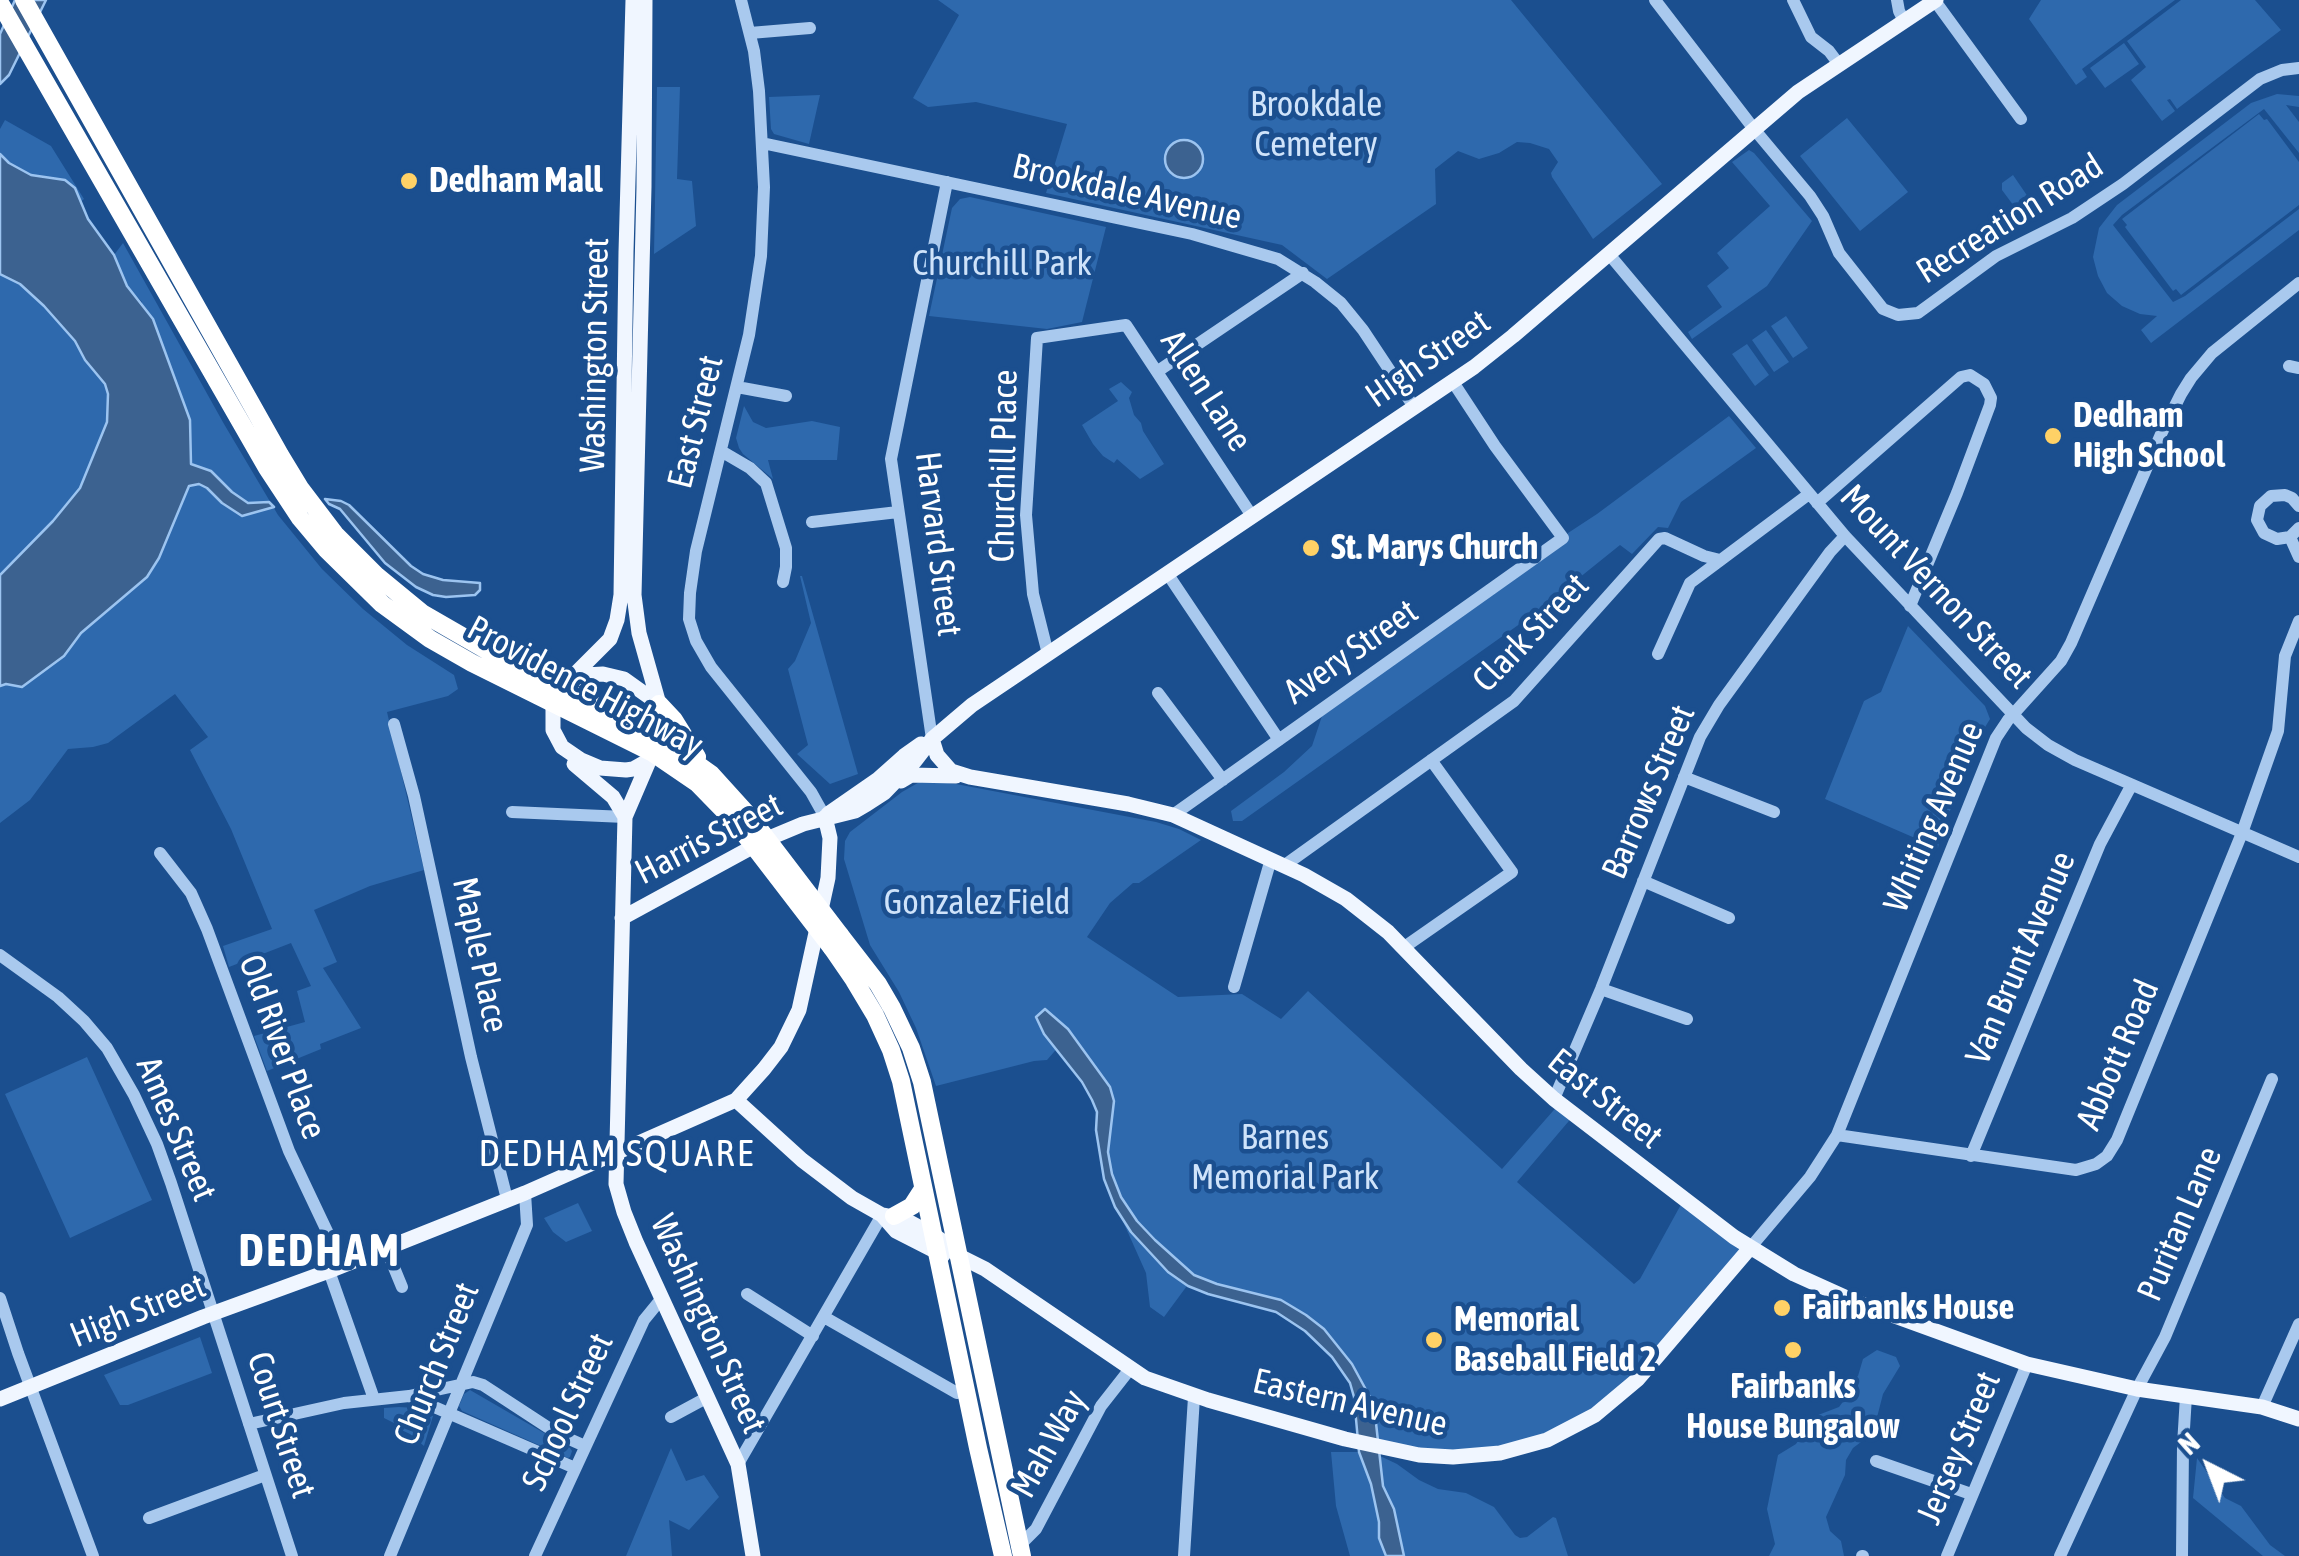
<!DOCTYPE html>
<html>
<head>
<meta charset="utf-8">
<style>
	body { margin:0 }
	#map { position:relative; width:2299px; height:1556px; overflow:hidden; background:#1b4f8f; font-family:"Asap Condensed",sans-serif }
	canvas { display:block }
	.north { position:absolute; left:2159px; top:1416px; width:100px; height:100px; -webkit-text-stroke:8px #1b4f8f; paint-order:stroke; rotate:318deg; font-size:28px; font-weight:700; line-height:40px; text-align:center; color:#fff }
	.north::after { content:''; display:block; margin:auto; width:35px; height:45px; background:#fff; clip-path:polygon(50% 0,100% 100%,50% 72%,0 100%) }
</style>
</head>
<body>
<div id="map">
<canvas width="2299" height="1556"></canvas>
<div class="north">N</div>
</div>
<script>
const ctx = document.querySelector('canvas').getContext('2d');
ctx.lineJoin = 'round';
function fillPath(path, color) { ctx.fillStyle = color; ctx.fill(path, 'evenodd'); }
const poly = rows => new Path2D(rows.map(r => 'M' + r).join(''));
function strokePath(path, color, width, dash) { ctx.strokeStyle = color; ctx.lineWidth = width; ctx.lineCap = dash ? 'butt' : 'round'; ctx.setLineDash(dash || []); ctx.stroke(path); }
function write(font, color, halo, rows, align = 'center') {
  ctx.font = font + ' "Asap Condensed",sans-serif'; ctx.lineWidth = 9; ctx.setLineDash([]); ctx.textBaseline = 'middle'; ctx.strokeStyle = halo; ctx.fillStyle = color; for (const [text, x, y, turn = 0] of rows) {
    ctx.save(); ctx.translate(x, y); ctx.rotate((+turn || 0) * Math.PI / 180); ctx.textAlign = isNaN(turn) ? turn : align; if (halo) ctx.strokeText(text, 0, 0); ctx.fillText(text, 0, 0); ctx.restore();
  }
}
const green = poly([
	[938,0,1511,0,1662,184,1593,239,1552,177,1551,173,1558,162,1549,149,1530,143,1517,142,1499,153,1479,159,1458,151,1435,169,1436,204,1327,279,1282,245,1046,193,1067,124,976,102,928,107,913,98,959,15],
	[2041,0,2175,0,2082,69,2087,77,2076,85,2029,19],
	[2181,0,2255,0,2281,30,2177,109,2170,99,2167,100,2175,111,2162,121,2131,80,2146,67,2127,41],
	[2124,43,2139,64,2105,88,2090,68],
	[657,87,680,87,677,179,692,181,696,226,654,254],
	[2277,94,2299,96,2299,107,2286,105,2299,122,2299,153,2264,109,2122,215,2113,225,2173,302,2185,296,2299,209,2299,230,2151,343,2141,330,2157,316,2140,314,2122,306,2107,293,2098,276,2093,257,2099,228,2117,205,2251,103],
	[820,95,809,144,774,134,771,129,769,97],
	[2259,114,2264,120,2267,119,2299,162,2299,205,2181,295,2176,289,2173,291,2125,227,2127,225,2122,219],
	[1847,118,1908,192,1860,231,1800,156],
	[5,120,51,146,84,199,67,212,0,162,0,129],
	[1749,150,1754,153,1812,221,1767,286,1692,339,1688,332,1722,307,1707,286,1729,268,1717,253,1770,206,1732,162],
	[2013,175,2037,210,2025,221,2002,190,2002,183],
	[970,197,1106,227,1082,322,1047,329,929,316,952,208,960,199],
	[0,216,137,386,0,636],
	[123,243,224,424,278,515,322,569,363,609,407,645,454,675,458,689,448,696,387,712,424,870,370,886,314,910,337,962,323,968,361,1028,320,1044,321,1049,267,1071,254,1036,305,1022,297,991,311,986,291,943,229,967,223,946,272,929,231,829,190,750,208,737,175,694,108,743,93,747,68,749,30,800,0,823,0,681,49,658,142,302,127,286,114,255],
	[1786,316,1808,348,1793,358,1771,326],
	[1766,330,1789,362,1774,372,1752,340],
	[1747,344,1769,375,1755,386,1732,354],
	[1121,382,1132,392,1129,398,1134,415,1141,423,1143,431,1164,464,1140,479,1117,459,1114,463,1103,456,1093,444,1082,425,1118,401,1109,389],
	[744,406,753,422,766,428,812,421,840,427,837,460,768,460,773,479,743,454,739,448,736,438],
	[1729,416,1756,448,1681,502,1668,528,1658,527,1632,554,1620,545,1538,611,1242,821,1233,821,1231,811,1284,772,1312,746,1322,716,1568,539,1568,533,1597,514],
	[800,576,802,576,858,774,830,784,797,754,808,745,788,669,795,661,811,623],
	[1908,626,1985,706,1990,719,1979,737,1940,836,1938,848,1825,799,1864,701,1881,692],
	[923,780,956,784,1156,822,1179,829,1201,840,1139,883,1133,883,1110,903,1087,937,1178,997,1242,994,1281,1019,1308,991,1502,1169,1560,1103,1574,1115,1517,1182,1634,1284,1640,1279,1684,1199,1750,1248,1610,1404,1500,1453,1378,1447,1371,1399,1281,1300,1217,1284,1195,1275,1164,1317,1150,1307,1146,1273,1104,1179,1096,1130,1098,1076,1067,1037,1047,1060,1034,1061,936,1086,916,1028,899,992,870,945,844,859,845,841,850,832,902,792],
	[87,1057,152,1200,70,1238,5,1094],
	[578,1203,592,1231,566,1242,553,1232,544,1218],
	[200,1337,212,1373,128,1405,120,1405,104,1375],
	[1877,1350,1896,1357,1900,1366,1883,1394,1873,1433,1853,1448,1846,1460,1845,1475,1826,1517,1830,1531,1841,1541,1844,1556,1769,1556,1775,1544,1767,1509,1778,1455,1796,1444,1800,1437,1801,1425,1805,1420,1839,1407,1848,1395,1850,1383,1858,1376,1863,1359],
	[470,1390,570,1448,572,1451,570,1457,568,1458,462,1411,459,1406,464,1394],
	[399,1407,415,1408,433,1416,424,1446,410,1434,395,1427,396,1424,384,1418,384,1408],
	[671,1448,686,1481,704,1475,719,1497,689,1530,669,1520,672,1556,626,1556],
	[1331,1452,1359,1452,1371,1484,1379,1522,1379,1538,1386,1556,1350,1556,1336,1506],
	[1378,1455,1397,1464,1419,1480,1438,1489,1466,1493,1494,1507,1515,1535,1520,1538,1527,1537,1553,1517,1556,1518,1568,1556,1404,1556,1394,1509,1383,1486],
	[2197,1458,2225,1498,2241,1506,2270,1545,2285,1556,2263,1556,2193,1498]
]);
const water = poly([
	[15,0,46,0,9,75,0,84,0,34,15,0],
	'1165 159a19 19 0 1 1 38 0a19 19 0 1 1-38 0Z',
	[0,154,9,163,31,175,65,180,75,188,88,219,114,255,127,286,153,319,190,420,191,464,211,471,232,492,248,503,269,502,274,507,242,516,222,503,207,488,199,484,189,486,159,558,147,577,81,633,64,656,22,687,6,684,0,686,0,575,53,521,80,488,107,422,108,394,105,384,85,360,75,341,44,306,20,284,0,274,0,154],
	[325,499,341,501,349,505,411,566,423,574,443,580,480,583,480,590,475,595,446,597,433,595,416,587,385,563,340,509,329,504,325,499],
	[1045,1009,1068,1029,1110,1087,1114,1101,1108,1152,1112,1174,1121,1197,1137,1221,1155,1240,1194,1275,1217,1284,1281,1300,1306,1315,1324,1329,1352,1364,1371,1399,1375,1414,1383,1486,1394,1509,1404,1556,1386,1556,1379,1538,1379,1522,1371,1484,1359,1452,1354,1397,1350,1383,1332,1357,1305,1331,1276,1312,1208,1294,1188,1286,1168,1272,1131,1232,1115,1207,1104,1179,1096,1130,1097,1112,1092,1100,1082,1082,1044,1034,1036,1017,1045,1009]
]);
const minor = poly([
	[741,0,754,51,759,91,764,187,761,256,749,335,696,551,690,593,689,619,696,641,711,667,811,792,825,817],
	[1655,0,1754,129,1810,196,1823,216,1839,253,1883,309,1898,315,1918,313,1996,256,2072,218,2123,184,2260,79,2282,70,2299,68],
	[1793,0,1811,37,1829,51,1838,63],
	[1897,0,1899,11,1904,21],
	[1935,1,2021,119],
	[750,33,810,28],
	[762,143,1192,234,1278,259,1315,282,1341,303,1363,330,1414,407],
	[1608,253,1845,536,2026,728,2048,745,2075,760,2299,857],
	[2289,366,2299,368],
	[1158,371,1303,273],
	[737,387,786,396],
	[721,451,750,468,766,483,786,548,786,567,783,582],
	[1817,503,1961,377,1970,375,1984,384,1991,398,1990,405,1957,493,1910,606],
	[2299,506,2292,498,2285,495,2271,496,2260,506,2257,520,2264,533,2277,539,2290,537,2299,528],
	[812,522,898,512],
	[2290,537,2299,557],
	[1167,573,1279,740],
	[1048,654,1033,594,1026,515,1037,338,1126,325,1252,516],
	[1658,654,1690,583,1809,494],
	[1158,693,1223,780],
	[394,724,414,796,471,1057,507,1199],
	[932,739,891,459,947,182],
	[1684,777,1774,812],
	[512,812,625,817],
	[1173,815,1563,538,1495,446,1453,382],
	[160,853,191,893,207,929,289,1151,343,1265],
	[1285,865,1514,701,1659,539,1665,538,1704,556,1720,560],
	[1643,881,1729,918],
	[1403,948,1512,872,1431,760],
	[0,955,58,997,84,1021,107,1048,134,1095,157,1144,171,1183,292,1556],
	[1234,987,1271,859],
	[1601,989,1687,1019],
	[1554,1099,1601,989,1700,737,1719,705,1830,552,1845,536],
	[1837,1135,2076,1170,2096,1164,2107,1156,2117,1140,2242,833,2278,731,2285,656,2299,621],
	[1971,1156,2100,844,2131,786],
	[386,1248,402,1287],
	[1750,1248,1810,1177,1837,1135,1996,738,2008,720,2061,661,2071,643,2162,432,2181,394,2191,378,2212,353,2299,283],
	[329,1271,374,1399],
	[747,1294,813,1336],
	[0,1298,18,1353,93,1556],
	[824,1317,957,1393],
	[409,1396,575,1468],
	[2262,1407,2299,1324],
	[671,1417,708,1397],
	[249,1424,344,1403,409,1396,473,1382,483,1385,558,1434,585,1446],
	[1876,1461,1971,1494],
	[738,1464,882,1215],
	[149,1518,265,1475],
	[1019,1546,1036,1529,1101,1406,1130,1369],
	[390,1556,527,1225,525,1193],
	[535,1556,644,1320,662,1298],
	[1184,1556,1194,1397],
	[1862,1556,1863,1556],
	[1947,1556,2027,1364],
	[2060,1556,2137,1389,2165,1337,2272,1079],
	[2182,1556,2183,1445,2186,1396]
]);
const major = poly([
	[645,0,644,187,634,595,639,633,659,704,660,727,657,742,649,760,633,769,626,770,600,768,581,760,562,747,553,730,553,709,560,691,570,682,586,675,603,674,624,679,659,704],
	[571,678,610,639,617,620,621,595,626,252,633,0],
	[932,739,937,755,951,771,970,777,1128,804,1173,815,1304,875,1346,899,1388,932,1521,1069,1554,1099,1734,1237,1794,1274,1856,1302,2027,1364,2137,1389,2262,1407,2299,1419],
	[649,761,625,817,616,1184,624,1212,636,1242,738,1464,753,1556],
	[574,764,613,797,625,817],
	[901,781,911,775,956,776],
	[828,814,877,780,904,756,921,744],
	[622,918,767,839,803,824,855,811,867,804,884,793,915,761,932,739,972,705,1474,367,1513,336,1798,92,1936,0],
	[736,1100,802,1160,852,1198,882,1215,904,1219,932,1234,948,1245,957,1255,985,1269,1145,1378,1208,1400,1345,1439,1419,1455,1453,1457,1500,1453,1547,1440,1595,1415,1638,1379,1750,1248],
	[882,1215,896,1231,943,1255],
	[0,1399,203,1317,329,1271,525,1193,736,1100,764,1069,781,1047,799,1010,828,878,830,838,825,817]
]);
const highway = poly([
	[24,0,280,455,300,488,335,534,377,576,422,613,507,662,659,737,711,774,750,817],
	[0,3,267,468,300,518,326,549,382,604,430,639,472,663,653,753,697,783,736,823],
	[659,704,674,720,697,757],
	[840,935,878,984,892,1008,911,1048,922,1082,1022,1556],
	[832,948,854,980,875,1015,891,1050,901,1081,978,1448,1003,1556],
	[894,1216,912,1206,923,1189]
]);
const highwayBridge = poly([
	[750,817,840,935],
	[736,823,832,948]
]);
const markers = [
	[409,181,10,"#ffd166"],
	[2053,436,10,"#ffd166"],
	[1311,548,10,"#ffd166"],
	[1782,1308,10,"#ffd166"],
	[1434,1340,10,"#ffd166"],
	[1793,1350,10,"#ffd166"]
];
const parkNames = [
	["Brookdale",1316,105],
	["Cemetery",1316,145],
	["Churchill Park",1002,264],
	["Gonzalez Field",977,903],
	["Barnes",1285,1138],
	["Memorial Park",1285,1178]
];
const poiNames = [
	["Dedham Mall",429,181],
	["Dedham",2073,416],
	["High School",2073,456],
	["St. Marys Church",1331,548],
	["Fairbanks House",1802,1308],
	["Memorial",1454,1320],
	["Baseball Field 2",1454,1360],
	["Fairbanks",1793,1387,"center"],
	["House Bungalow",1793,1427,"center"]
];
const streetNames = [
	["Brookdale Avenue",1127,192,13],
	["Recreation Road",2010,219,-32],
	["Washington Street",595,355,-89],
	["High Street",1428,359,-35],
	["Allen Lane",1206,391,57],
	["East Street",696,422,-76],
	["Churchill Place",1004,466,-89],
	["Harvard Street",938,544,83],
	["Mount Vernon Street",1936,587,47],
	["Clark Street",1531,633,-46],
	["Avery Street",1351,652,-35],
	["Providence Highway",585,687,28],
	["Barrows Street",1649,792,-67],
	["Whiting Avenue",1934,817,-67],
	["Harris Street",709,839,-27],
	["Maple Place",480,955,78],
	["Van Brunt Avenue",2021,958,-67],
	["Old River Place",282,1047,70],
	["Abbott Road",2118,1055,-67],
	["East Street",1605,1099,39],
	["Ames Street",176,1129,67],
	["Puritan Lane",2180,1224,-67],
	["High Street",138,1311,-22],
	["Washington Street",708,1324,66],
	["Church Street",437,1364,-68],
	["Eastern Avenue",1350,1403,13],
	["School Street",568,1412,-65],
	["Court Street",281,1425,72],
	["Mah Way",1049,1444,-61],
	["Jersey Street",1959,1448,-67]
];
const neighbourhoodNames = [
	["DEDHAM SQUARE",617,1154]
];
const districtNames = [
	["DEDHAM",320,1252]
];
fillPath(green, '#2e69ad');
fillPath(water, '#3c6290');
strokePath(water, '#9cc4f0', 2.5);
strokePath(minor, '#a9c9ee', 12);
strokePath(major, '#f0f6ff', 15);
strokePath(highway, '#fff', 18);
strokePath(highwayBridge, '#fff', 18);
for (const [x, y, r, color] of markers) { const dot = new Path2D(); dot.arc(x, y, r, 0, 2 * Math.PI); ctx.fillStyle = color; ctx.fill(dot); strokePath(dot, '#1b4f8f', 4); }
write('35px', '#cfe3fa', '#1b4f8f', parkNames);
write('bold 35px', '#fff', '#1b4f8f', poiNames, 'left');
write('35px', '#fff', '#1b4f8f', streetNames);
ctx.letterSpacing = '2.5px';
write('38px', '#fff', '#1b4f8f', neighbourhoodNames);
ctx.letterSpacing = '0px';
ctx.letterSpacing = '2.5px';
write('bold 45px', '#fff', '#1b4f8f', districtNames);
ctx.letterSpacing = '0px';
</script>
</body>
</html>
